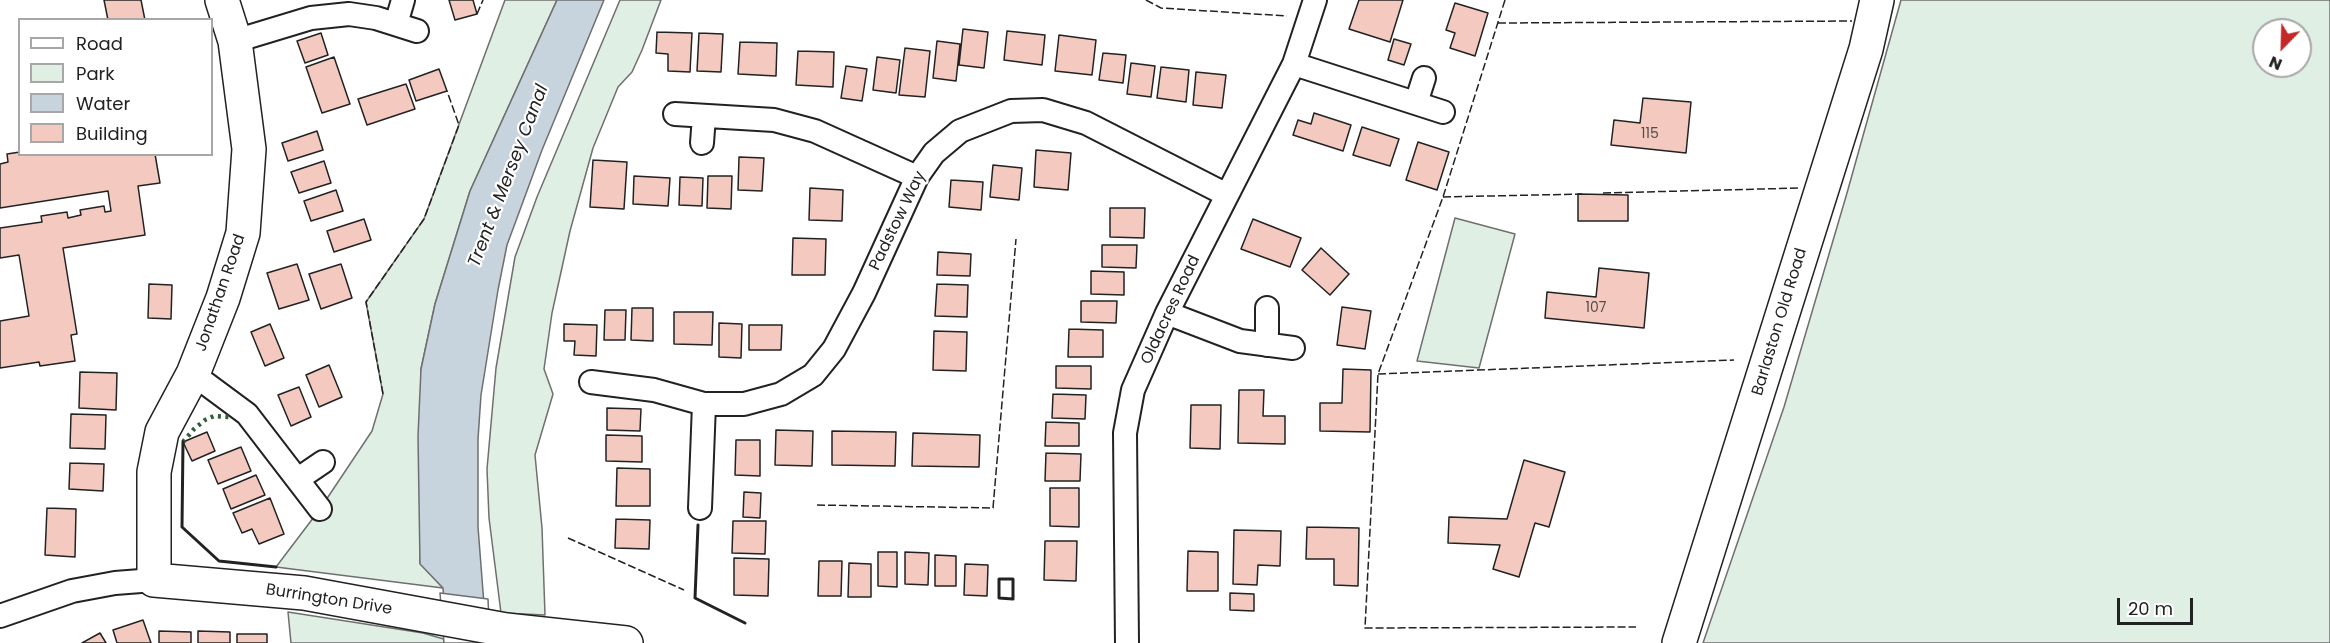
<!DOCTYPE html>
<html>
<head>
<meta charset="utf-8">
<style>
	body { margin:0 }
	#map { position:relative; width:2330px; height:643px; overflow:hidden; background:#fff; font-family:Poppins,sans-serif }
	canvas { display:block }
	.legend { position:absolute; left:18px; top:18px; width:195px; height:138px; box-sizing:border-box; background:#fff; border:2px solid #a7a7a7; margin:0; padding:8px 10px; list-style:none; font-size:18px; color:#222 }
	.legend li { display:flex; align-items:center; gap:12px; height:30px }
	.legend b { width:30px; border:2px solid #a7a7a7 }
	.north { position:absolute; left:2252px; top:18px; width:60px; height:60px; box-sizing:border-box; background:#fff; border:2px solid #a7a7a7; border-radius:50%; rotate:203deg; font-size:16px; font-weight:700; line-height:24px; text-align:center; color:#222 }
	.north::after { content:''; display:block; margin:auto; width:21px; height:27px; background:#c62828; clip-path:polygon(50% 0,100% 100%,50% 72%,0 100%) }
	.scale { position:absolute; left:2117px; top:598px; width:76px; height:27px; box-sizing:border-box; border:3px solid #222; border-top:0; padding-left:8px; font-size:18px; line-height:21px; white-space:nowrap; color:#222; -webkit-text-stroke:4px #fff; paint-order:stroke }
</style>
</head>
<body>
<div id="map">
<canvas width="2330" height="643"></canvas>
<ul class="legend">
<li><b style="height:8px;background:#fff"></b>Road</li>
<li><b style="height:16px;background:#e0efe3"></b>Park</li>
<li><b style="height:16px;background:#c7d3dd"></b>Water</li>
<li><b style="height:16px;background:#f3c9c0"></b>Building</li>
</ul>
<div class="north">N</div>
<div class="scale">20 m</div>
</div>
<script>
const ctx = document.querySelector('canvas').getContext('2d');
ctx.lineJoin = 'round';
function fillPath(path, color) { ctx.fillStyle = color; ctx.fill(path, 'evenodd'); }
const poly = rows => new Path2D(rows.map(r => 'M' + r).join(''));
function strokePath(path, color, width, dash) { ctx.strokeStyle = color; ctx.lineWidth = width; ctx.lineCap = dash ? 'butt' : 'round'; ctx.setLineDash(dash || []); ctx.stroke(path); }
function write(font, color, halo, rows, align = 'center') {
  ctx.font = font + ' Poppins,sans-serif'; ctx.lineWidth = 4.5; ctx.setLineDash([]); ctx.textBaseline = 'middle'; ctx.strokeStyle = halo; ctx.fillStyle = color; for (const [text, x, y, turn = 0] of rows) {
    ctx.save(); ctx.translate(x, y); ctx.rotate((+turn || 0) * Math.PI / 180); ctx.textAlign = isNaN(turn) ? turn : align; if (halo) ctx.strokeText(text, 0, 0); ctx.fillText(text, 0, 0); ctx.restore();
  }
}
const green = poly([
	[505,0,557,0,470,191,435,304,421,369,420,563,443,588,276,567,320,509,372,431,383,394,366,302,424,219,505,0],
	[620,0,661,0,642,50,632,72,618,87,593,148,570,231,552,313,544,369,553,394,535,455,542,528,545,615,501,613,489,518,487,469,496,368,515,257,537,197,620,0],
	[1901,0,2330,0,2330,643,1703,643,1784,407,1847,193,1901,0],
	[2264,30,2300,30,2300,66,2264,66,2264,30],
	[1455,218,1515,234,1479,368,1417,361,1455,218],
	[288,612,423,633,447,640,447,643,291,643,288,612]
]);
const water = poly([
	[557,0,604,0,542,150,517,218,507,245,498,290,481,395,478,439,478,527,487,643,447,643,443,588,420,564,418,436,421,369,435,304,470,191,557,0]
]);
const pier = poly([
	[440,593,488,599,490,643,444,643,440,593]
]);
const building = poly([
	[104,0,141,0,145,20,108,20,104,0],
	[449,0,473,0,477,14,455,20,449,0],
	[1359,0,1403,0,1390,42,1349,29,1359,0],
	[1455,3,1488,13,1475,56,1450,48,1455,33,1446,30,1455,3],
	[963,29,988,32,984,68,959,65,963,29],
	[1007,31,1045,35,1042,65,1004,60,1007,31],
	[657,32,692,33,690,72,668,71,668,54,656,53,657,32],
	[321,33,328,55,305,63,297,41,321,33],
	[699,33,723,34,721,72,697,71,699,33],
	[1059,35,1096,40,1092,75,1055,71,1059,35],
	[1394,39,1411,44,1404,65,1388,60,1394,39],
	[937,41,960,44,956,81,933,78,937,41],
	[740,42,777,43,776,76,738,74,740,42],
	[905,48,930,51,925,97,899,95,905,48],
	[798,51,834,52,833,87,796,85,798,51],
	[1103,53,1126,55,1123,83,1099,80,1103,53],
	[334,57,350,104,322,113,306,67,334,57],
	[877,57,900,60,896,93,873,90,877,57],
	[1131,63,1155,66,1151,97,1127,94,1131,63],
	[846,66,867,69,862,101,841,98,846,66],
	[1161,67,1189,70,1186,102,1157,98,1161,67],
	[439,69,447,91,416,101,409,80,439,69],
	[1196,72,1226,75,1222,108,1193,105,1196,72],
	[406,84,415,109,367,125,358,99,406,84],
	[1643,98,1691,102,1686,153,1611,145,1614,120,1640,123,1643,98],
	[1314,113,1351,125,1343,151,1293,135,1298,120,1311,124,1314,113],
	[1362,127,1399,139,1390,166,1353,155,1362,127],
	[317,131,323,150,288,161,282,143,317,131],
	[1418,142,1449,152,1437,190,1406,180,1418,142],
	[1036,150,1071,153,1068,190,1034,187,1036,150],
	[20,152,20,154,155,154,160,183,138,186,145,235,63,248,77,334,71,335,75,361,40,366,39,362,0,368,0,321,29,316,19,255,0,258,0,228,42,222,41,216,67,212,68,218,81,215,80,210,104,206,105,212,111,211,108,191,0,208,0,164,8,162,7,154,20,152],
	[739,157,764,158,762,191,738,190,739,157],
	[593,160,627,162,624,209,590,207,593,160],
	[324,161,331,183,299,193,291,172,324,161],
	[993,165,1022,168,1019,200,990,197,993,165],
	[634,176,670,178,668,206,633,204,634,176],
	[708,176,732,176,731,209,707,208,708,176],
	[680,177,703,178,702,206,679,205,680,177],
	[951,180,983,182,981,210,949,207,951,180],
	[810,188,843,190,842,221,809,220,810,188],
	[336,190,343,211,311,221,304,201,336,190],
	[1578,194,1628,195,1628,221,1578,221,1578,194],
	[1110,208,1145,208,1144,238,1110,237,1110,208],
	[364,219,371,240,334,252,327,231,364,219],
	[1253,219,1301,238,1290,267,1241,249,1253,219],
	[793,238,826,239,825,275,792,275,793,238],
	[1102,245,1137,245,1136,268,1102,267,1102,245],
	[1321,248,1349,274,1330,295,1302,270,1321,248],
	[938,252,971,254,970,276,937,275,938,252],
	[297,264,309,300,279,309,267,273,297,264],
	[341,264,352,298,321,309,309,274,341,264],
	[1599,268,1649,273,1644,328,1545,318,1547,292,1596,297,1599,268],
	[1091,271,1124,272,1124,295,1091,294,1091,271],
	[149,284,172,285,171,319,148,318,149,284],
	[937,284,968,285,967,317,935,316,937,284],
	[1081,301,1117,301,1116,323,1081,322,1081,301],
	[1342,307,1371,311,1365,349,1337,345,1342,307],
	[632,308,653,308,653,341,631,340,632,308],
	[605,310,626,310,625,340,604,340,605,310],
	[674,312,713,312,712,345,674,344,674,312],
	[719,323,742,324,741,358,719,357,719,323],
	[270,324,284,358,265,366,251,332,270,324],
	[564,324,597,325,596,356,574,355,575,341,564,341,564,324],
	[749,325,782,325,781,350,749,350,749,325],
	[1069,329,1103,330,1103,357,1068,357,1069,329],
	[934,331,967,332,966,371,933,370,934,331],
	[329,365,342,397,319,407,306,375,329,365],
	[1056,366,1091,366,1091,389,1056,388,1056,366],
	[1343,369,1371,370,1370,432,1320,431,1320,403,1342,403,1343,369],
	[80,372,117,373,116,410,79,408,80,372],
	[299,387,311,417,291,426,278,395,299,387],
	[1239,390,1264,390,1263,416,1285,416,1285,444,1238,443,1239,390],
	[1053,394,1086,395,1085,419,1052,418,1053,394],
	[1191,405,1221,405,1220,449,1190,448,1191,405],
	[607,408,641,409,640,431,607,430,607,408],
	[71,414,106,415,105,449,70,448,71,414],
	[1046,422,1079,423,1079,446,1045,446,1046,422],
	[776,430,813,431,812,466,775,465,776,430],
	[832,431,896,432,895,466,832,465,832,431],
	[207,432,215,451,192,461,183,442,207,432],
	[913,433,980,435,979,467,912,466,913,433],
	[606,435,642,436,642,462,606,461,606,435],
	[736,440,760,440,760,476,735,475,736,440],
	[241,447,251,471,218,484,208,460,241,447],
	[1046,453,1081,454,1080,481,1045,481,1046,453],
	[1524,460,1565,472,1549,527,1535,523,1519,577,1493,569,1500,545,1448,543,1449,517,1507,519,1524,460],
	[70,463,104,464,103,491,69,489,70,463],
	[617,468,650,469,650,506,616,506,617,468],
	[256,475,265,495,231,509,223,489,256,475],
	[1050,488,1079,488,1079,527,1050,526,1050,488],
	[744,492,761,493,760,518,743,517,744,492],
	[270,498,284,534,259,544,252,529,242,533,233,513,270,498],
	[47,508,76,509,75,557,45,555,47,508],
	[616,519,650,520,649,549,615,548,616,519],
	[733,521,766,521,765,554,732,553,733,521],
	[1307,527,1359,528,1358,586,1334,585,1334,559,1306,559,1307,527],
	[1234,530,1281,531,1280,566,1258,565,1257,585,1233,584,1234,530],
	[1045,541,1077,541,1076,581,1044,580,1045,541],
	[1188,551,1218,552,1218,591,1187,591,1188,551],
	[878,552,897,552,897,587,878,586,878,552],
	[905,552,929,553,928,585,905,584,905,552],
	[935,555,956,556,956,586,935,586,935,555],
	[734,558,769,559,768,596,734,595,734,558],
	[819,561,842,561,841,596,818,596,819,561],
	[849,563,871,564,871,597,848,597,849,563],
	[965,564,988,565,987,596,964,595,965,564],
	[1230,593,1254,594,1254,611,1230,610,1230,593],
	[143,620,151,643,117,643,113,630,143,620],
	[159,631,191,632,191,643,159,643,159,631],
	[198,631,230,632,230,643,198,643,198,631],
	[100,633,106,643,82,643,100,633],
	[237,634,267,634,267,643,237,643,237,634]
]);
const street = poly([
	[396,24,403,0],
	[235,41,311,18,349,14,376,18,417,31],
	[1294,64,1443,112],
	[1416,103,1424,78],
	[675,114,774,120,815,131,917,177],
	[702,143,704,116],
	[1267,308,1267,345],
	[1167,313,1240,341,1293,348],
	[193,374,247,414,320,509],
	[591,382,654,390,704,404],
	[298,479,323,462],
	[700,508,704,404,744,404,781,394,813,375,834,349,864,293,917,177,934,153,960,131,1011,111,1043,110,1086,123,1227,195],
	[0,616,72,591,115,583,154,580],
	[1127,643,1125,433,1133,390,1167,313,1294,64,1315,0]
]);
const secondary = poly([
	[222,0,235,41,249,149,243,233,223,298,193,374,162,432,154,472,154,580,304,593,506,630,626,643],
	[1679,643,1866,49,1877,0]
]);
const hedge = poly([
	[183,442,194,429,205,420,214,416,230,417]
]);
const fence = poly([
	[1146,0,1161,8,1287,16],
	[1505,0,1443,197,1378,374,1365,628,1636,627],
	[477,14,483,0],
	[1498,23,1852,21],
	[1603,193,1801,188],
	[1443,197,1582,194],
	[1378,374,1734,360],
	[383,394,366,302,424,219,459,125,447,91],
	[817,505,993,508,1016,239],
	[568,538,684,590]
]);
const wall = poly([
	[183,442,182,527,219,561,276,567],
	[698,525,695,598,745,623],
	[999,579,1013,579,1013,599,999,598,999,579]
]);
const numberNames = [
	["115",1650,134],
	["107",1596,308]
];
const streetNames = [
	["Padstow Way",898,221,-64],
	["Jonathan Road",221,293,-71],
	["Oldacres Road",1171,310,-65],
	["Barlaston Old Road",1780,322,-73],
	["Burrington Drive",329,600,9]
];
const waterNames = [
	["Trent & Mersey Canal",509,176,-69]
];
fillPath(green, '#e0efe3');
strokePath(green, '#6f6f6f', 1.5);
fillPath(water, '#c7d3dd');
strokePath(water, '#6f6f6f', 1.5);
fillPath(pier, '#fff');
strokePath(pier, '#6f6f6f', 1.5);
fillPath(building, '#f3c9c0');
strokePath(building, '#222', 1.5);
strokePath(street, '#222', 26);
strokePath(secondary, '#222', 36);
strokePath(street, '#fff', 22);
strokePath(secondary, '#fff', 33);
strokePath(hedge, '#2f5e38', 4.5, [3, 4.5]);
strokePath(fence, '#222', 1.5, [8, 3]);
strokePath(wall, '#222', 3);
write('14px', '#564c4a', null, numberNames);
write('16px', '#222', '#fff', streetNames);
write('italic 18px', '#222', '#fff', waterNames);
</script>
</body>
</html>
